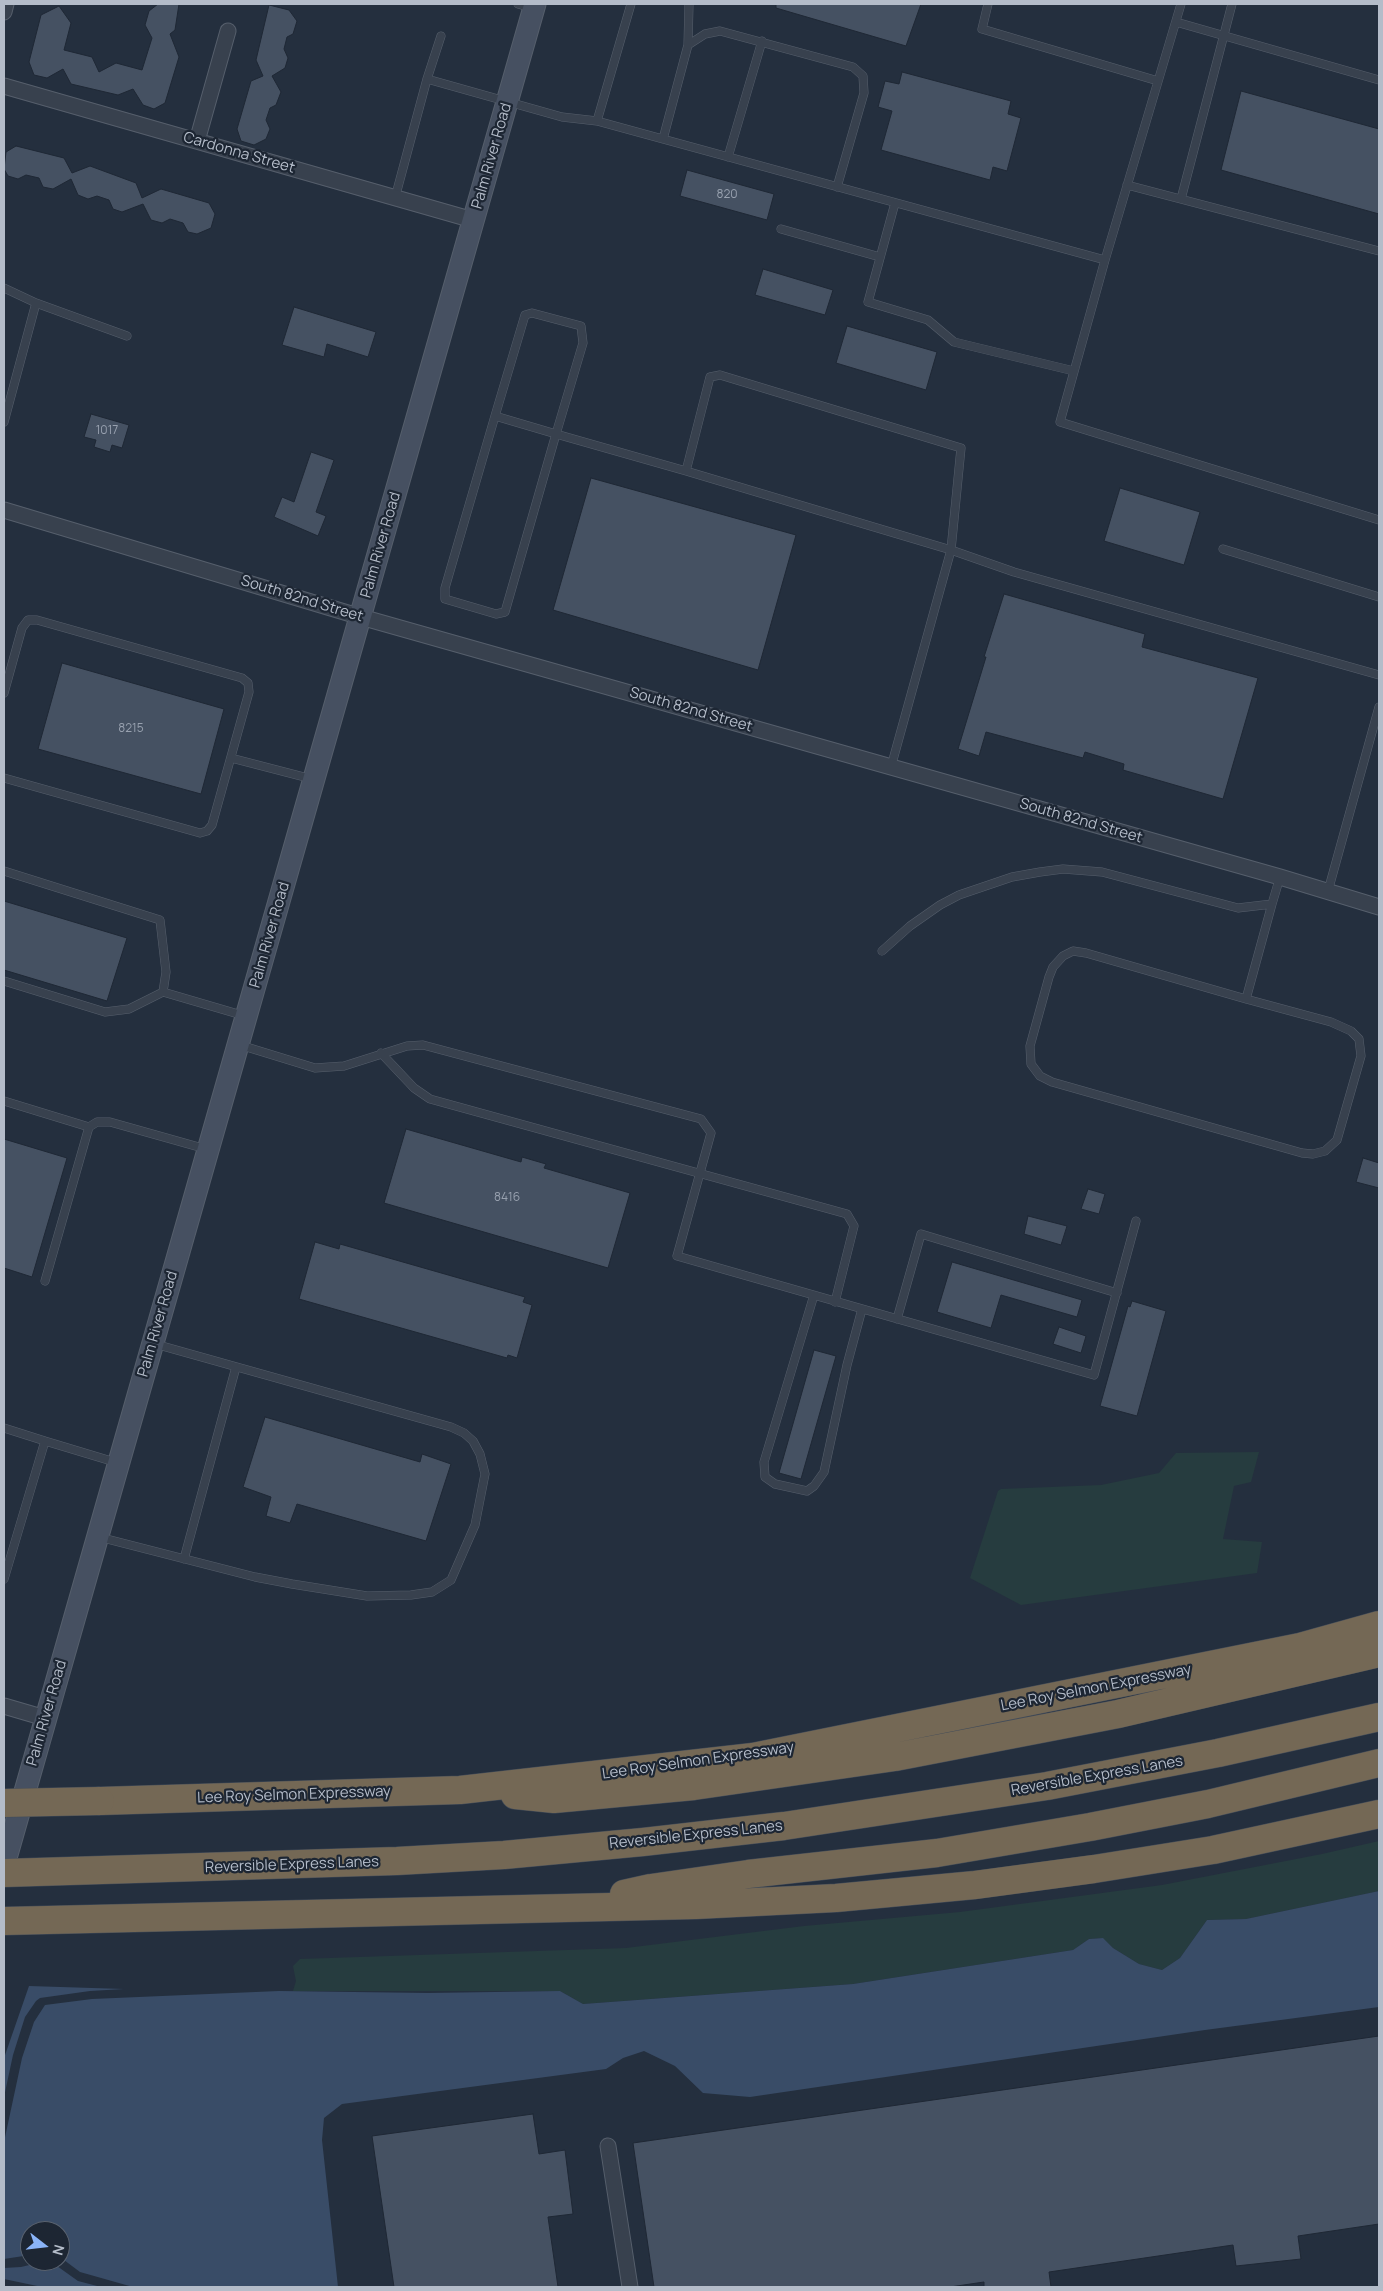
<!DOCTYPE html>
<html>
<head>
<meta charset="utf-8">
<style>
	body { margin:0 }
	#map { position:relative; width:1383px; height:2291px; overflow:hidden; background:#242f3e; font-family:Manrope,sans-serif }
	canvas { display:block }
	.frame { position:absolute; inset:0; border:5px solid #b4bcc9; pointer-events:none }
	.north { position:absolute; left:20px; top:2221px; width:50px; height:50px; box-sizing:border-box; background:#1d2633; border:1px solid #59626f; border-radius:50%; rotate:106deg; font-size:14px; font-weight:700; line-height:20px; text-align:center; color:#b4bcc9 }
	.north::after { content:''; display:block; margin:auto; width:18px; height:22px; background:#8ab4f8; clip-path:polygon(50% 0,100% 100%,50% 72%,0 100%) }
</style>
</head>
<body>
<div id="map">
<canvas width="1383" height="2291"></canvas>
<div class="frame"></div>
<div class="north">N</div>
</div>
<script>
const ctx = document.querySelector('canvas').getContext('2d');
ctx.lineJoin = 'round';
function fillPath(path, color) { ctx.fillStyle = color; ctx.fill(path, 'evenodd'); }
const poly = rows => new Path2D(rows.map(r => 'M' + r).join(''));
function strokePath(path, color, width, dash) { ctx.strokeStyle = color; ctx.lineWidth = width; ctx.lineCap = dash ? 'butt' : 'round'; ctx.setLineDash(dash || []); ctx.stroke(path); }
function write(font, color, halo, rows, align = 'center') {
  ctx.font = font + ' Manrope,sans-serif'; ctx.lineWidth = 4.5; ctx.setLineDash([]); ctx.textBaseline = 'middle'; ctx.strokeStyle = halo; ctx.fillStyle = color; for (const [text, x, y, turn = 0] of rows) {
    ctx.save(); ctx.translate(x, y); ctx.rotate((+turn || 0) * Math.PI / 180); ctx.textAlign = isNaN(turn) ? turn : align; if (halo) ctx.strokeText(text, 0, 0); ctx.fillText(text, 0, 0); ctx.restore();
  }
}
const green = poly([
	[1259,1452,1251,1482,1234,1486,1223,1539,1262,1542,1257,1573,1021,1605,970,1578,998,1491,1001,1489,1101,1485,1159,1473,1176,1453],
	[1379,1841,1379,1891,1246,1919,1207,1920,1180,1958,1162,1970,1139,1964,1113,1948,1102,1938,1089,1939,1073,1950,853,1984,583,2004,560,1991,293,1991,296,1981,293,1966,300,1959,626,1948,804,1926,960,1912,1162,1885,1322,1854]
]);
const water = poly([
	[1379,1891,1379,2007,1205,2030,750,2097,703,2093,675,2066,644,2051,623,2058,606,2069,342,2104,324,2118,322,2140,338,2287,133,2287,80,2272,60,2257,60,2231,30,2231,30,2255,4,2259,4,2142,22,2058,34,2022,45,2005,92,1999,279,1991,428,1993,560,1991,583,2004,853,1984,1073,1950,1089,1939,1103,1938,1113,1948,1139,1964,1162,1970,1180,1958,1207,1920,1246,1919],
	[29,1986,124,1989,90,1991,40,1998,36,2001,25,2017,13,2055,4,2097,4,2058],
	[46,2261,50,2261,78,2281,101,2287,42,2287,4,2279,4,2268,21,2267]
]);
const building = poly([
	[158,4,179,4,175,30,170,34,179,57,165,103,154,109,143,105,133,89,118,95,71,84,63,69,47,78,34,75,29,62,41,15,59,6,71,23,64,50,92,57,99,72,116,63,142,70,152,38,145,25,149,11,158,4],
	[776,4,921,4,906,46,776,8,776,4],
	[269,5,289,10,297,21,293,34,287,37,284,49,288,58,285,68,272,76,281,92,276,105,270,108,266,120,270,129,266,139,254,145,241,141,237,129,251,81,263,76,256,60,269,5],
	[902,72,1011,101,1008,114,1021,118,1007,171,993,167,990,180,881,150,892,111,878,107,885,81,899,84,902,72],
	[1241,91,1379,129,1379,214,1221,170,1241,91],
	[16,146,64,158,72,173,90,166,136,183,142,198,161,189,209,203,215,214,211,228,197,234,188,232,183,223,170,219,162,223,151,220,143,204,122,212,113,209,109,200,97,196,88,199,78,195,71,179,53,189,43,187,39,178,26,175,18,179,8,176,4,169,6,152,16,146],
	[687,170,774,194,767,220,680,196,687,170],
	[763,269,833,290,825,315,755,295,763,269],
	[294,307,376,332,368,357,327,344,324,357,282,345,294,307],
	[847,326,937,352,926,390,836,363,847,326],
	[91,414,129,425,122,448,112,445,110,452,94,447,96,440,84,437,91,414],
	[311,452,334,460,316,512,326,516,318,536,274,517,282,497,294,502,311,452],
	[591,478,796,535,758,670,553,610,591,478],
	[1120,488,1200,512,1184,565,1104,541,1120,488],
	[1004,594,1145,634,1142,647,1258,678,1223,799,1123,770,1124,764,1085,752,1083,758,986,732,979,756,958,749,986,657,984,657,1004,594],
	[62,663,224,709,201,794,38,749,62,663],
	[4,901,127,938,107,1001,4,970,4,901],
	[406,1129,521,1162,522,1157,546,1164,544,1168,630,1193,608,1268,384,1203,406,1129],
	[4,1139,67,1158,32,1277,4,1268,4,1139],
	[1363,1158,1379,1163,1379,1188,1356,1182,1363,1158],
	[1088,1189,1105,1194,1099,1214,1081,1209,1088,1189],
	[1028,1216,1067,1226,1061,1245,1024,1234,1028,1216],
	[315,1242,339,1249,340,1244,525,1297,523,1302,532,1305,517,1358,508,1355,507,1358,299,1299,315,1242],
	[952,1262,1082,1300,1077,1317,1001,1295,991,1328,937,1312,952,1262],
	[1132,1301,1166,1311,1137,1416,1100,1406,1128,1306,1130,1307,1132,1301],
	[1059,1327,1086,1336,1081,1353,1053,1344,1059,1327],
	[814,1350,836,1356,801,1479,779,1473,814,1350],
	[265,1417,420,1462,422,1454,451,1464,426,1541,297,1504,290,1523,266,1516,271,1497,243,1487,265,1417],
	[1379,2036,1379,2224,1298,2236,1301,2259,1236,2266,1233,2245,1049,2272,1051,2287,984,2287,984,2282,950,2287,654,2287,633,2143,1379,2036],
	[533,2114,539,2154,565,2150,573,2214,548,2217,558,2287,394,2287,372,2136,533,2114]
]);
const lane = poly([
	[518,4,532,8],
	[988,4,982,29,1158,81],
	[1181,4,1105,260,1060,422,1379,520],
	[1176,22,1379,80],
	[688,45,705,34,720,31,853,67,863,76,864,93,837,187],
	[427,79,441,36],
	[597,121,631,4],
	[663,139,688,45,689,4],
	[728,157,762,41],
	[1127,185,1379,251],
	[395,198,427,79,562,117,597,121,1105,260],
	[1181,199,1232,4],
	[895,203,868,302,928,320,954,342,1074,371],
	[781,229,880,257],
	[4,288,36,303],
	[720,375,961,448,951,550,686,471,710,377,720,375],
	[495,416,556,434,583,343,581,326,532,313,525,315,495,416,445,588,445,599,496,614,505,612,556,434,686,471],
	[4,422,36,303,127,336],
	[1223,549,1379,597],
	[4,693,22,628,28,620,37,620,242,678,248,683,249,692,212,825,207,831,200,833,4,778],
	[231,758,312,779],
	[891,767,951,550,1014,572,1379,675],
	[4,871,160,920,166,972,163,992,129,1009,105,1012,4,981],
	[1328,891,1379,707],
	[882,951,910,926,940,905,959,895,1012,877,1040,872,1063,869,1102,872,1238,908,1272,904,1280,877],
	[163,992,245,1016],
	[1246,999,1331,1022,1351,1031,1359,1039,1361,1056,1337,1140,1325,1151,1313,1154,1302,1153,1052,1082,1040,1076,1031,1064,1030,1046,1049,977,1053,967,1063,956,1073,951,1086,953,1246,999,1272,904],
	[240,1045,315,1068,344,1066,407,1046,423,1045,701,1119,711,1133,677,1256,1094,1375,1136,1221],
	[381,1053,414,1088,430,1099,847,1214,854,1226,835,1302],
	[4,1101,89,1127],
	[45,1281,89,1127,97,1122,110,1122,206,1149],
	[814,1295,764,1462,765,1477,775,1484,807,1491,814,1486,824,1472,847,1365,862,1309],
	[897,1319,921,1234,1117,1293],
	[4,1428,45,1441],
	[99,1537,255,1577,292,1584,367,1596,411,1595,432,1592,451,1580,475,1525,485,1474,480,1454,473,1441,464,1433,451,1427,155,1344],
	[184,1559,236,1367],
	[4,1579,45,1441,118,1463]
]);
const street = poly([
	[4,12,6,4],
	[4,86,473,220],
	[197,141,228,31],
	[4,510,361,617,1280,877,1379,907],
	[4,1706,45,1718],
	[608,2146,630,2287]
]);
const secondary = poly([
	[4,1865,535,4]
]);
const highway = poly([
	[515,1795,554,1799,694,1786,895,1757,1118,1714,1379,1653],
	[100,1801,460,1790,753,1757,1300,1647,1379,1625],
	[4,1873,397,1861,504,1855,643,1842,784,1826,1047,1786,1218,1753,1379,1717],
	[624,1894,651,1888,748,1874,937,1853,1090,1827,1208,1804,1379,1763],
	[4,1921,696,1905,836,1898,975,1885,1094,1869,1213,1850,1379,1814]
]);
const highwayBridge = poly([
	[4,1803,100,1801]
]);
const numberNames = [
	["820",727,195],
	["1017",107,431],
	["8215",131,729],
	["8416",507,1198]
];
const streetNames = [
	["Cardonna Street",239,153,16],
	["Palm River Road",492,156,-74],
	["Palm River Road",381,545,-74],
	["South 82nd Street",302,599,17],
	["South 82nd Street",691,710,16],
	["South 82nd Street",1081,821,16],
	["Palm River Road",270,935,-74],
	["Palm River Road",158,1324,-74],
	["Lee Roy Selmon Expressway",1096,1688,-11],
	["Palm River Road",47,1713,-74],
	["Lee Roy Selmon Expressway",698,1761,-8],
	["Reversible Express Lanes",1097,1776,-10],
	["Lee Roy Selmon Expressway",294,1795,-2],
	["Reversible Express Lanes",696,1835,-6],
	["Reversible Express Lanes",292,1865,-2]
];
fillPath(green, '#263c3f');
fillPath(water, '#394c67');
fillPath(building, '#455162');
strokePath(building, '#1f2835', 1);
strokePath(lane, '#565f6c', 9);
strokePath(street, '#565f6c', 17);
strokePath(secondary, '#565f6c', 23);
strokePath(highway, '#434c59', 29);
strokePath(lane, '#38414e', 8);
strokePath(street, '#38414e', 15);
strokePath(secondary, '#465061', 21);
strokePath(highway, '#746855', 28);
strokePath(highwayBridge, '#434c59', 29, []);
strokePath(highwayBridge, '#746855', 28);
write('12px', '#98a1af', null, numberNames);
write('15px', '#b4bcc9', '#1d2633', streetNames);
</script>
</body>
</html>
